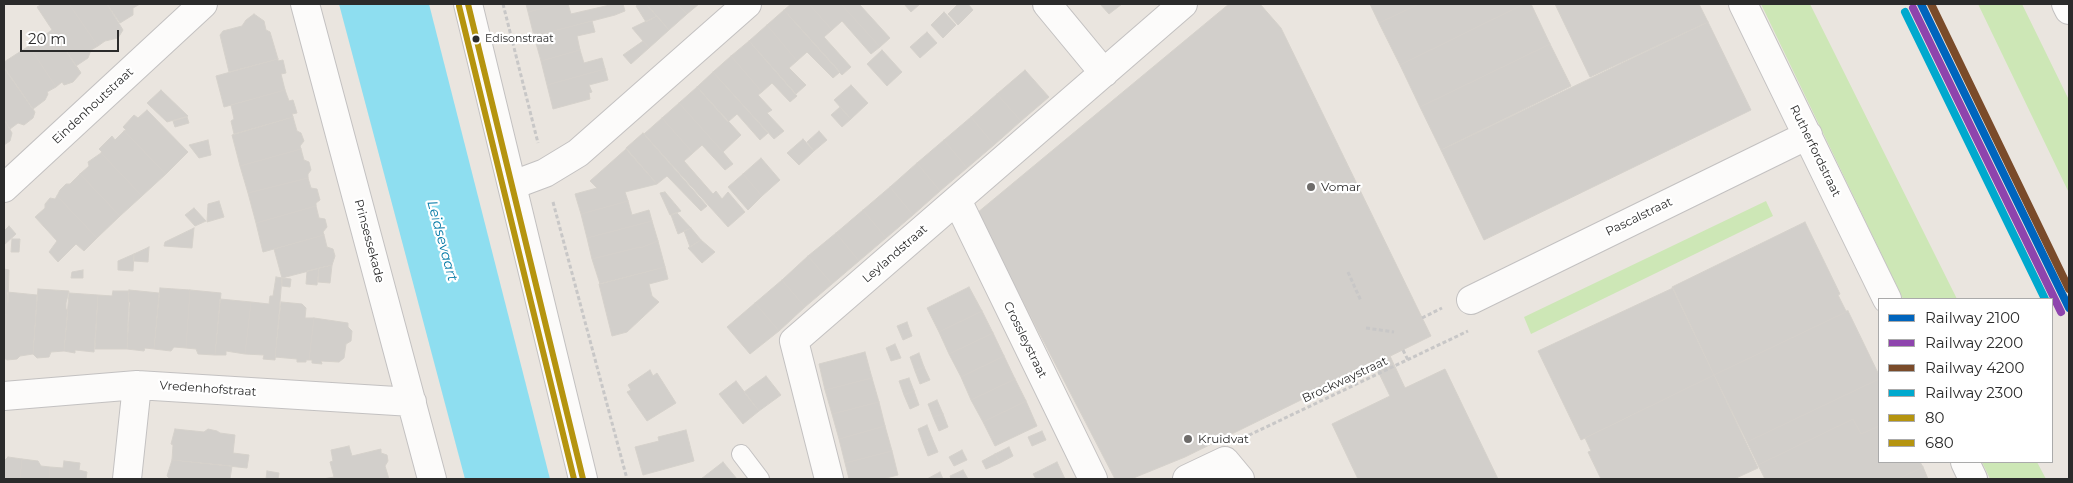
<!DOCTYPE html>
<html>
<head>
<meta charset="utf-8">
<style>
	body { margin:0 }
	#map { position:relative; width:2073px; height:483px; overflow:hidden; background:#eae5df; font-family:Montserrat,sans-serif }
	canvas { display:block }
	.frame { position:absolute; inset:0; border:5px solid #2b2b2b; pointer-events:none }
	.legend { position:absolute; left:1878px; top:298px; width:175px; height:165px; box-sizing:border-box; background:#fff; border:1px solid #aaa; margin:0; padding:6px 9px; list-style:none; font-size:15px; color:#2b2b2b }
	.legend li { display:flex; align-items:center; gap:10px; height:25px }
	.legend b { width:25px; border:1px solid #aaa }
	.scale { position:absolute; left:20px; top:30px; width:99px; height:22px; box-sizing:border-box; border:2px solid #2b2b2b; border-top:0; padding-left:6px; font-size:15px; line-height:18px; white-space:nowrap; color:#2b2b2b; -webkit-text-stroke:4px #fff; paint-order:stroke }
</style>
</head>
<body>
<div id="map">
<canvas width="2073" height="483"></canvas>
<div class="frame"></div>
<ul class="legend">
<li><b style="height:6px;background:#0065bd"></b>Railway 2100</li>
<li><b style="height:6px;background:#8e44ad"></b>Railway 2200</li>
<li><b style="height:6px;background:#7a4b2a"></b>Railway 4200</li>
<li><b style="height:6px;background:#00a9ce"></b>Railway 2300</li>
<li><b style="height:6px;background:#b5940f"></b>80</li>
<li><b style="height:6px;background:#b5940f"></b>680</li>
</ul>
<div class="scale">20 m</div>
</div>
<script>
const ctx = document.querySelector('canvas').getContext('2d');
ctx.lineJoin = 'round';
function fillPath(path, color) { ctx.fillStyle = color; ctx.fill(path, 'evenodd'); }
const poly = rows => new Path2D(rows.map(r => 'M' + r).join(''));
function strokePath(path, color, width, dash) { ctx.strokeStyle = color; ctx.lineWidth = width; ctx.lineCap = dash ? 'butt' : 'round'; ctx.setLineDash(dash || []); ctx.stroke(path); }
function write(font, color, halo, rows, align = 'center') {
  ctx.font = font + ' Montserrat,sans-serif'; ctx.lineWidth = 4.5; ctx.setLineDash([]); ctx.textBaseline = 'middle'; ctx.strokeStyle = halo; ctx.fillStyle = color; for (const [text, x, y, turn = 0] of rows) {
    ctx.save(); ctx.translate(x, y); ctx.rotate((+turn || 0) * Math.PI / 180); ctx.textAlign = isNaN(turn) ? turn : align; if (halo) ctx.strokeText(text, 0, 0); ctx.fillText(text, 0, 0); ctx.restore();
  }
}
const green = poly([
	[1761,4,1810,4,1957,299,1903,299],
	[1978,4,2022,4,2069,100,2069,193],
	[1766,201,1773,216,1531,334,1524,317],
	[1982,462,2037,462,2046,479,1990,479]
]);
const water = poly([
	[339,4,429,4,550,479,465,479]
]);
const building = poly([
	[42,4,69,4,98,46,91,50,88,58,76,66,80,72,37,7,42,4],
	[69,4,107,4,123,30,118,38,105,41,98,46,69,4],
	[107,4,140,4,133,8,133,15,120,23,107,4],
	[526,4,559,4,528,12,526,4],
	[559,4,568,4,571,14,614,4,623,4,625,11,615,15,534,36,528,12,559,4],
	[639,4,646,4,657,16,646,22,636,6,639,4],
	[646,4,677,4,687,14,669,30,646,4],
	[677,4,699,4,687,14,677,4],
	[791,4,809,4,832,30,824,37,851,67,842,75,784,10,791,4],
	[809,4,841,4,880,47,871,54,842,21,832,30,809,4],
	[841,4,862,4,860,5,890,38,880,47,841,4],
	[904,4,920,4,911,12,904,4],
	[958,4,968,4,973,10,958,25,948,14,958,4],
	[1100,4,1122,4,1109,14,1100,4],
	[1229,4,1260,4,1281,28,1431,336,1185,457,1131,479,1115,479,977,213,1229,4],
	[1370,4,1419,4,1379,23,1370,4],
	[1419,4,1524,4,1400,65,1379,23,1419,4],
	[1524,4,1531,4,1550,44,1420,107,1400,65,1524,4],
	[1555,4,1699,4,1708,22,1590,77,1555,4],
	[784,10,840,72,833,78,807,52,797,61,767,25,784,10],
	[944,12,956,25,943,38,931,25,944,12],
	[254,14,264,21,266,30,270,32,278,59,229,72,220,35,223,31,242,26,246,20,254,14],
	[657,16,669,30,649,48,632,28,657,16],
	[592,21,595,32,577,36,580,50,541,61,534,36,592,21],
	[1708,22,1751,110,1484,240,1441,150,1708,22],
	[767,25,797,61,789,68,806,85,796,94,749,41,767,25],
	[52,30,81,73,73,82,64,85,62,82,56,87,29,46,52,30],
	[927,32,937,43,920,58,910,47,927,32],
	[643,41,649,48,631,64,623,55,643,41],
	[749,41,797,96,790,102,772,83,762,92,731,56,749,41],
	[1550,44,1571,86,1441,150,1420,107,1550,44],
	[29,46,56,87,47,92,48,94,45,100,33,109,4,67,4,62,29,46],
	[580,50,584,63,602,58,605,69,547,85,541,61,580,50],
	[882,50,902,72,887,86,867,64,882,50],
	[731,56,762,92,758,95,772,110,767,113,784,131,774,139,713,72,731,56],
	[278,59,278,61,283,60,286,73,281,74,285,90,224,107,216,76,278,59],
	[4,68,35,112,33,118,24,125,18,123,10,129,4,119,4,68],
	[605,69,608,80,589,85,592,92,589,93,590,99,553,109,547,85,605,69],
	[1025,70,1049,97,1021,121,997,94,1025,70],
	[713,72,768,133,760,140,737,114,728,122,697,87,713,72],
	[851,85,868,103,851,119,834,100,851,85],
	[697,87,741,135,723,152,679,103,697,87],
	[161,90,188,116,167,122,147,103,161,90],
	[285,90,289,101,293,100,297,113,292,114,293,117,234,134,231,121,234,119,231,105,285,90],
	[997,94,1021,121,994,145,971,117,997,94],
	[679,103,723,152,733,164,725,170,702,145,693,153,662,118,679,103],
	[840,107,851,119,842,127,831,115,840,107],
	[147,110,188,152,166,174,124,131,126,130,123,127,134,115,138,118,147,110],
	[187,117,189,123,175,127,173,121,187,117],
	[293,117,297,131,301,133,304,141,300,146,301,149,240,166,232,135,293,117],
	[971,117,994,145,967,168,944,140,971,117],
	[662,118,693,153,684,161,705,185,713,194,716,191,722,199,728,192,745,212,728,227,644,134,662,118],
	[4,119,12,133,10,141,4,145,4,119],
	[124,131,166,174,142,196,101,153,102,152,99,149,112,136,115,140,124,131],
	[819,131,827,140,814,151,807,142,819,131],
	[643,133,707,206,701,211,667,176,657,184,626,148,643,133],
	[803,139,814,151,799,165,787,153,803,139],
	[208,140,211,155,199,158,189,145,208,140],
	[944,140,967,168,940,191,917,163,944,140],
	[301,149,304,160,309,162,311,170,308,174,308,178,248,193,240,166,301,149],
	[626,149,657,184,625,192,628,201,581,214,575,194,597,188,590,181,626,149],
	[101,153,142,196,120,216,80,174,89,166,88,162,101,153],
	[761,158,780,180,762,196,743,174,761,158],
	[917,163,940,191,913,215,890,187,917,163],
	[80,174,120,216,97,238,57,196,60,190,66,184,70,184,80,174],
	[743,174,762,196,748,210,728,187,743,174],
	[308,178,311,188,317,189,320,200,316,203,316,206,256,223,248,193,308,178],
	[890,187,913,215,886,238,863,210,890,187],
	[665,192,681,211,670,215,660,193,665,192],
	[57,196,97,238,84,251,76,244,58,262,49,252,57,241,35,217,45,208,45,204,50,198,55,199,57,196],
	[219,201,224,217,207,222,208,204,219,201],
	[628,201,632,215,649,210,652,221,587,238,581,214,628,201],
	[316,206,319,218,325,219,327,227,323,232,324,235,263,252,256,223,316,206],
	[194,208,206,221,195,226,185,215,194,208],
	[863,210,886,238,859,261,836,233,863,210],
	[677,213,691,228,678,234,671,215,677,213],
	[652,221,658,241,640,248,640,247,592,259,587,238,652,221],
	[1805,222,1840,294,1838,295,1846,311,1848,311,1714,375,1672,287,1805,222],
	[9,226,16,234,4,245,4,231,9,226],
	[194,228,192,248,164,246,165,242,194,228],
	[691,228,701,240,690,247,684,231,691,228],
	[836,233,859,261,832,284,808,256,836,233],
	[324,235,327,247,333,249,335,256,332,265,282,278,274,249,324,235],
	[12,239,20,239,19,252,11,252,12,239],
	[701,240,715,252,702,263,688,248,701,240],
	[658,241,665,267,600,284,592,259,640,247,640,248,658,241],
	[149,247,148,262,134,261,134,254,149,247],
	[134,254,133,271,118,270,118,261,134,254],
	[808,256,832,284,805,307,782,280,808,256],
	[332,265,330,283,318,282,319,268,332,265],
	[665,267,668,279,649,284,652,296,659,302,627,332,612,336,599,284,665,267],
	[319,268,317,285,306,284,307,271,319,268],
	[4,269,9,270,8,303,4,314,7,315,4,344,4,269],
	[83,270,83,278,71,278,72,272,83,270],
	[276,277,282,278,275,360,263,359,264,355,245,354,251,302,269,304,270,296,273,296,276,277],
	[282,278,291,279,290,287,282,286,282,278],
	[782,280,805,307,779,331,755,303,782,280],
	[969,287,982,311,939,332,927,308,969,287],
	[160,288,190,290,186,348,174,347,171,351,154,349,160,288],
	[1673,288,1714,375,1581,440,1538,351,1673,288],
	[38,289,69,291,66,303,66,309,68,310,64,351,51,352,49,357,37,358,33,354,38,289],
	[129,290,159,293,154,349,145,348,144,351,127,349,129,290],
	[190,290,221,293,215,355,198,354,196,349,186,348,190,290],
	[113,291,129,291,128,302,130,302,127,349,95,349,98,295,112,296,113,291],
	[7,292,37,295,33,354,20,356,17,359,7,360,4,358,4,344,7,315,4,314,8,303,7,292],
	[69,293,98,295,94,352,75,350,75,353,64,351,69,293],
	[220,299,251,302,245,354,226,351,226,355,215,355,220,299],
	[281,302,302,304,306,308,305,318,314,318,309,360,306,360,306,362,297,362,297,359,275,357,281,302],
	[755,303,779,331,750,354,727,327,755,303],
	[982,311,993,333,949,354,939,332,982,311],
	[1848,311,1879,375,1879,379,1747,442,1714,375,1848,311],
	[314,318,348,323,348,327,352,331,351,341,346,344,344,358,339,362,321,361,322,364,312,363,312,360,309,360,314,318],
	[907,322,912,336,903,340,897,326,907,322],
	[993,333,1004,356,961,377,949,354,993,333],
	[895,344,901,358,891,361,886,348,895,344],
	[865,352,872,378,825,390,819,364,865,352],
	[919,353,924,367,915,371,910,357,919,353],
	[1004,356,1015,379,971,400,961,377,1004,356],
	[1390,356,1405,388,1445,369,1498,479,1358,479,1332,424,1390,396,1374,363,1390,356],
	[924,367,930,380,920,384,915,371,924,367],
	[650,370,653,376,657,373,676,403,647,421,627,392,631,390,628,385,650,370],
	[1714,375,1758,468,1734,479,1601,479,1588,452,1591,451,1585,438,1714,375],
	[766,376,781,395,759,411,744,392,766,376],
	[872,378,879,402,832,414,825,390,872,378],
	[909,378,914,391,904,395,899,381,909,378],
	[1015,379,1026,401,983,422,971,400,1015,379],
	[1879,379,1879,426,1861,434,1853,419,1758,465,1747,442,1879,379],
	[736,381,759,411,743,424,719,394,736,381],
	[914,391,919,405,910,409,904,395,914,391],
	[937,400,943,414,933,417,928,404,937,400],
	[1026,401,1037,426,995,446,983,422,1026,401],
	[879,402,885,426,839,439,832,414,879,402],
	[943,414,948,427,939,431,933,417,943,414],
	[1853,419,1861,434,1879,426,1879,462,1920,462,1923,467,1898,479,1765,479,1758,465,1853,419],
	[927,425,932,438,923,443,918,429,927,425],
	[885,426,892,451,845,463,839,439,885,426],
	[175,429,204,432,208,429,217,431,220,433,235,435,233,453,249,455,247,468,172,460,173,445,171,444,175,429],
	[686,430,694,461,643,475,635,447,659,441,658,437,686,430],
	[1042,431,1046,440,1032,446,1028,437,1042,431],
	[932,438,938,452,928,456,923,443,932,438],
	[349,446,352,456,381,449,381,453,387,455,388,461,385,466,389,479,323,479,334,477,330,462,333,461,331,450,349,446],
	[1009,447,1013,456,1000,463,995,454,1009,447],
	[962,450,967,460,954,466,949,457,962,450],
	[892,451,898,475,882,479,849,479,845,463,892,451],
	[995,454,1000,463,986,469,982,461,995,454],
	[8,457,22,459,20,479,4,479,4,461,8,457],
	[22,459,38,461,41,466,50,467,49,479,20,479,22,459],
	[172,460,232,466,230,479,170,479,167,476,172,460],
	[64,461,80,463,79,470,87,472,86,479,49,479,50,467,63,468,64,461],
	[723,462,737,479,701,479,723,462],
	[1057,462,1065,479,1036,479,1033,474,1057,462],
	[1923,467,1928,479,1898,479,1923,467],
	[963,470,968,479,951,479,950,476,963,470],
	[267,471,279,473,278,479,266,479,267,471],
	[940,472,943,479,927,479,940,472]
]);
const path = poly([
	[503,4,538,143],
	[553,202,627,479],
	[1348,272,1361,301],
	[1422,318,1442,308],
	[1366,328,1394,332],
	[1403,350,1408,360],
	[1243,438,1468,331]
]);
const lane = poly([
	[741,454,760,479]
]);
const street = poly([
	[305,4,432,479],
	[1047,4,1104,73],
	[1743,4,1887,299],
	[2066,4,2069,10],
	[513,185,545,173,578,153,747,4],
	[4,188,203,4],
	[957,200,1093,479],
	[1471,300,1808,135],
	[4,396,137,385,412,402],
	[1965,462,1973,479],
	[127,479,137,385],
	[829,479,794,341,1183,4],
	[1187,479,1225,461,1240,479]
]);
const secondary = poly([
	[468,4,583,479]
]);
const bus1 = poly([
	[468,4,583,479]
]);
const bus2 = poly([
	[459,6,574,479]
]);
const rail1 = poly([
	[1921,4,2069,308]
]);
const rail2 = poly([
	[1913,8,2061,312]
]);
const rail3 = poly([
	[1931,4,2069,289]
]);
const rail4 = poly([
	[1905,12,2045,299]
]);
const markers = [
	[476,39,4.5,"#2b2b2b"],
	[1311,187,5,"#6e6c6a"],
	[1188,439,5,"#6e6c6a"]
];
const busNames = [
	["Edisonstraat",485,39]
];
const streetNames = [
	["Eindenhoutstraat",93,106,-43],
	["Rutherfordstraat",1815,151,64],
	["Pascalstraat",1639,217,-26],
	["Prinsessekade",369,241,75],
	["Leylandstraat",895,254,-41],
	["Crossleystraat",1025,340,64],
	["Brockwaystraat",1345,380,-25],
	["Vredenhofstraat",208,389,4]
];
const poiNames = [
	["Vomar",1321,187],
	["Kruidvat",1198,439]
];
const waterNames = [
	["Leidsevaart",442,241,75]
];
fillPath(green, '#cde7b6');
fillPath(water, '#8edef0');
fillPath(building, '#d2cfcb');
strokePath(building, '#d5d1cb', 1);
strokePath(lane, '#c3c1c1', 20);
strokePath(street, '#c3c1c1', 30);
strokePath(secondary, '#c3c1c1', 30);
strokePath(path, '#c8c7c7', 3, [4, 2.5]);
strokePath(lane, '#fcfbfa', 18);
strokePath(street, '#fcfbfa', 28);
strokePath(secondary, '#fcfbfa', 28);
strokePath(bus1, '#b5940f', 6);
strokePath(bus2, '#b5940f', 6);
strokePath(rail1, '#0065bd', 8);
strokePath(rail2, '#8e44ad', 8);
strokePath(rail3, '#7a4b2a', 8);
strokePath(rail4, '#00a9ce', 8);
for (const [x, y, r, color] of markers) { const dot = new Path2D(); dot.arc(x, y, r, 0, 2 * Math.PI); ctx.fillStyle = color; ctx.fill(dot); strokePath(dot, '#fff', 2); }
write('11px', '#2b2b2b', '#fff', busNames, 'left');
write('12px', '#2b2b2b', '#fff', streetNames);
write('12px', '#2b2b2b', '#fff', poiNames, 'left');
write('italic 14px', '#0379a6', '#fff', waterNames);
</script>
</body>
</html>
